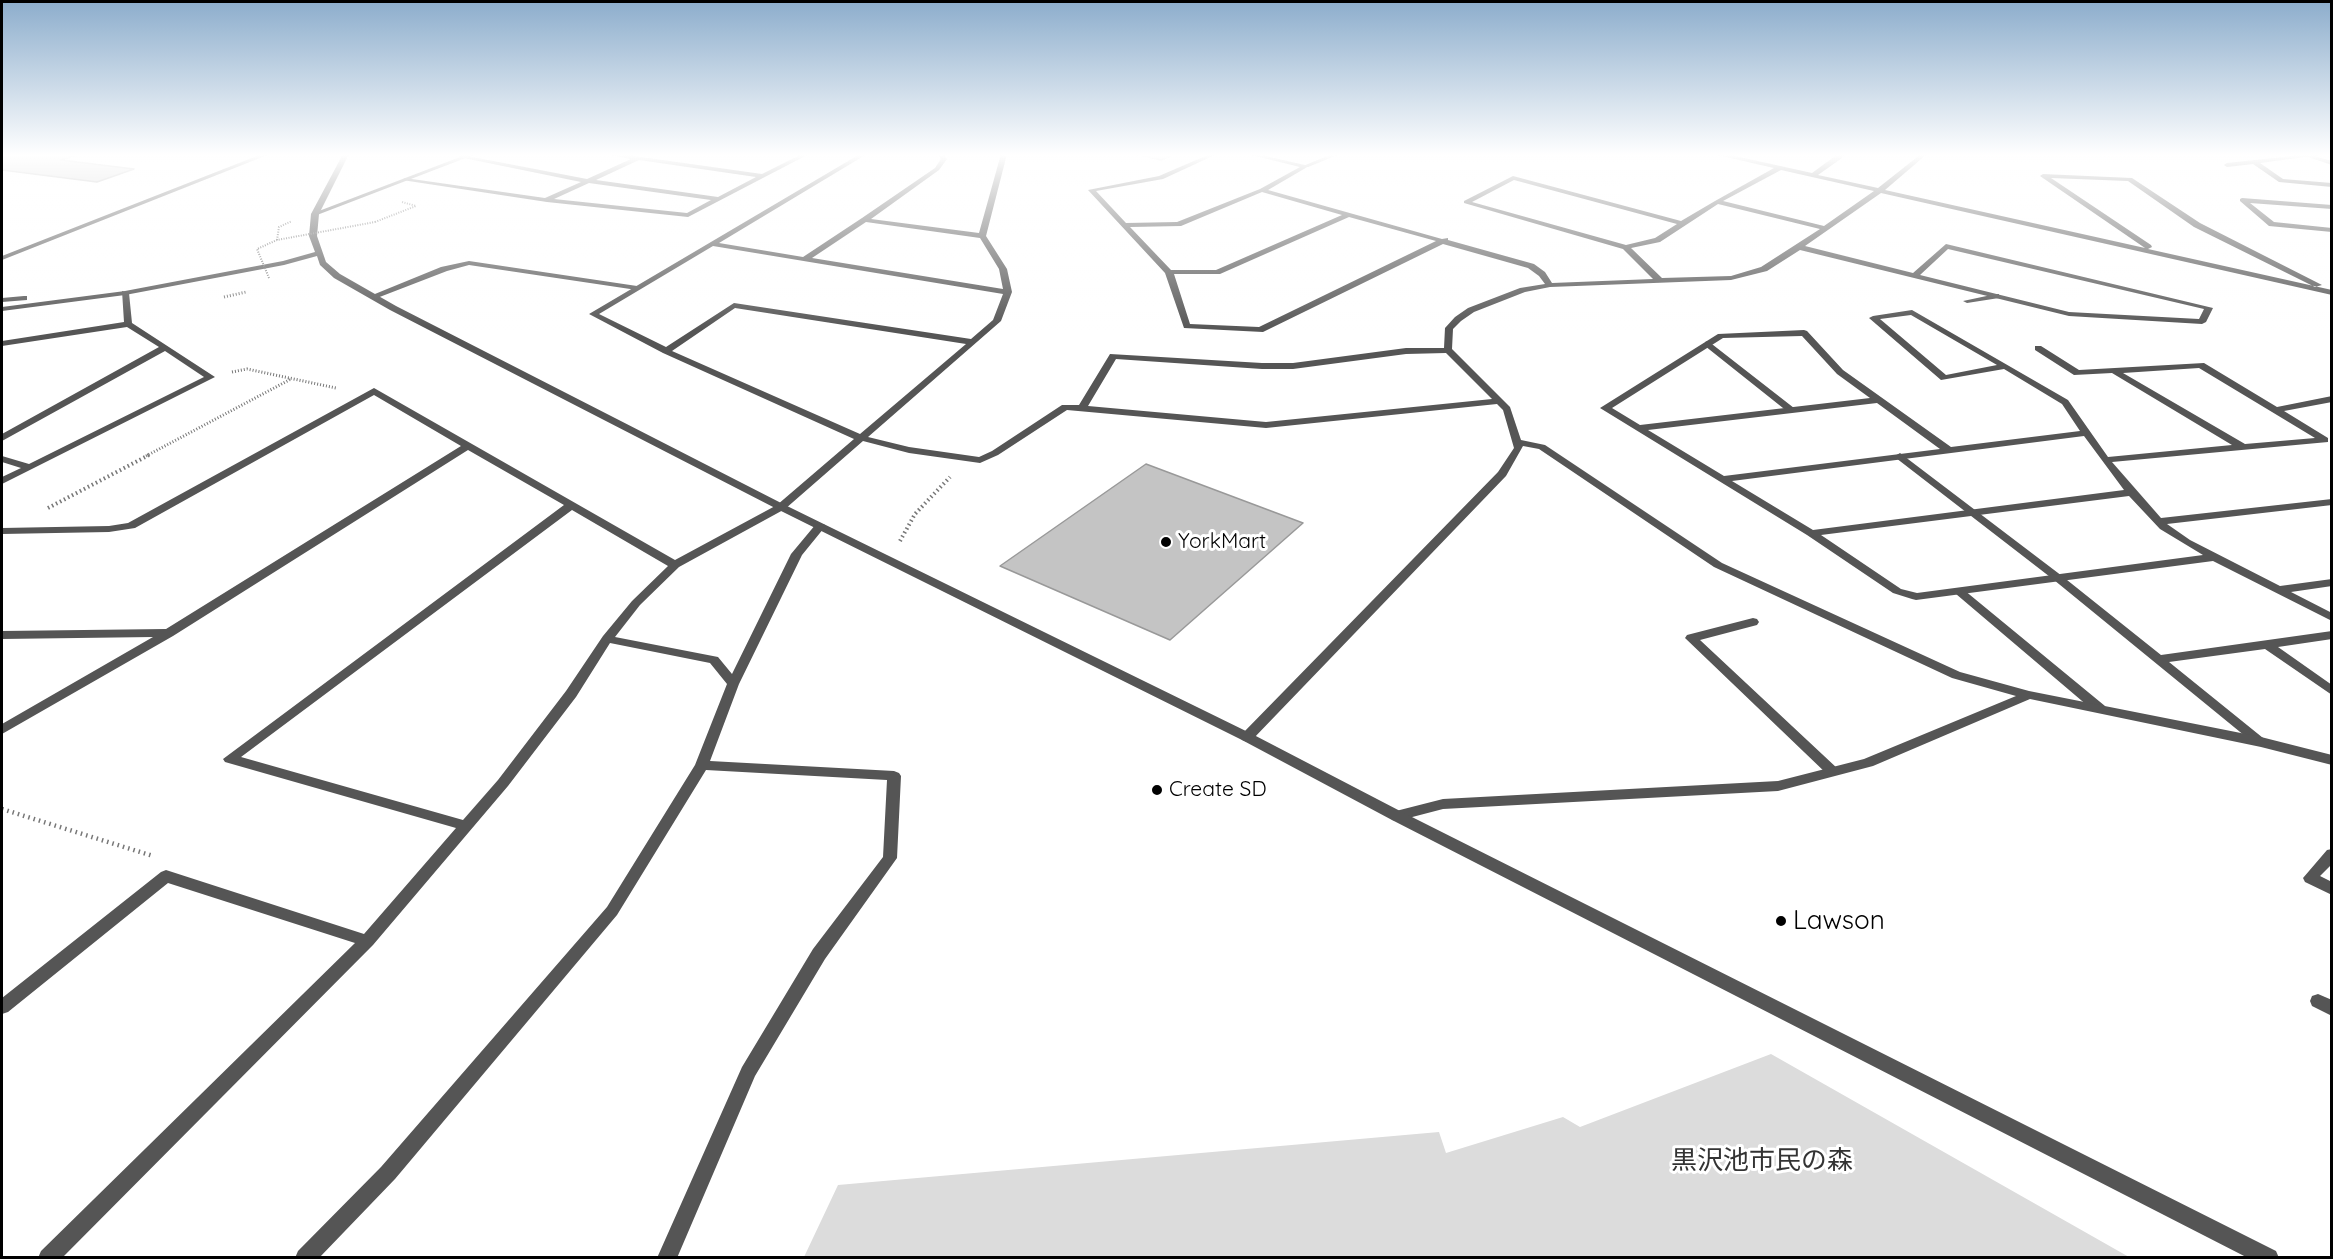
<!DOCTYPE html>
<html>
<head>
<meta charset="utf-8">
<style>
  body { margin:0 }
  #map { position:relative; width:2333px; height:1259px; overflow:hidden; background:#fff; font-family:Quicksand,sans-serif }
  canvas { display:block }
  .frame { position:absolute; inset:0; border:3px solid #000; pointer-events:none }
</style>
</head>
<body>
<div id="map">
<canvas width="2333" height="1259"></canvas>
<div class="frame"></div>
</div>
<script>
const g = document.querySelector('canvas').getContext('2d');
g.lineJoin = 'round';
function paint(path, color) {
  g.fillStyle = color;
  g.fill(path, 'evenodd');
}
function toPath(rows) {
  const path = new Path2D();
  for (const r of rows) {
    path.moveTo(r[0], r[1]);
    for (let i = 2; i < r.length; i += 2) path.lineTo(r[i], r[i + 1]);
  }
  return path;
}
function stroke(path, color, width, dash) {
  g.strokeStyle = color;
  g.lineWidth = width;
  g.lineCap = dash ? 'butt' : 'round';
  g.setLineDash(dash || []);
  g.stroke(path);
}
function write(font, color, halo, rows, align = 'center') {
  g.font = font + ' Quicksand,"Noto Sans JP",sans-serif';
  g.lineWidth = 6;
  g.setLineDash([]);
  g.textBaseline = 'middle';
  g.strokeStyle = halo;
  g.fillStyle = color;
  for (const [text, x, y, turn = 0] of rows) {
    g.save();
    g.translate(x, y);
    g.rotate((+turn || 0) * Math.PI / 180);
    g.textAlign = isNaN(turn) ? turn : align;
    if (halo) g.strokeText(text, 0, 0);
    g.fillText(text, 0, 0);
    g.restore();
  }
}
paint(toPath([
  [1771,1054,2129,1257,804,1257,838,1185,1439,1132,1446,1153,1563,1117,1580,1127]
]), '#dcdcdc');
const building = toPath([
  [7,154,80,154,61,160,134,169,97,182,2,170,2,155,7,154],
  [1134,154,1176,154,1161,160,1134,154],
  [1146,464,1303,523,1170,640,1000,566,1146,464]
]);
paint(building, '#c4c4c4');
stroke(building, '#999', 1.5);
stroke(toPath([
  [375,222,416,206,402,202],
  [277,240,279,227,292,221]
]), '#777', 2, [1, 1.5]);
stroke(toPath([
  [224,297,246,292],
  [232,372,247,369,336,388],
  [146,456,291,379]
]), '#777', 3, [1, 2]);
stroke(toPath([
  [48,508,149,455],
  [900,541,915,514,950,477]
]), '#777', 4, [1.5, 3]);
stroke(toPath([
  [2,809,153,856]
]), '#777', 4.5, [1.5, 4]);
paint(toPath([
  [606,154,620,154,762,174,802,154,809,154,688,217,547,202,402,180,405,178,545,198,581,182,459,157,462,155,587,179,631,159,606,154],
  [639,160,756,177,718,197,596,180,639,160],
  [589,183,711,200,687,213,554,199,589,183],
  [1332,154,1340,154,1308,167,1303,166,1332,154],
  [2311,154,2327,154,2260,163,2283,179,2332,183,2332,187,2279,182,2253,164,2227,167,2224,165,2227,163,2311,154],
  [469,261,637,286,641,288,637,290,469,265,447,271,377,298,370,296,441,267,469,261],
  [1996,294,1999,294,1999,298,1967,303,1963,301,1996,294],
  [1708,341,1794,408,1794,412,1788,412,1705,346,1705,342,1708,341],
  [1900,453,2062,576,2161,655,2332,631,2332,639,2278,647,2332,685,2332,695,2265,649,2169,662,2268,742,2266,745,2256,745,2054,580,1896,458,1895,456,1900,453],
  [1960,589,1964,590,2105,706,2106,709,2105,712,2095,712,1956,594,1954,592,1956,590,1960,589],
  [1753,618,1757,619,1759,622,1757,625,1700,640,1838,769,1840,772,1838,775,1828,775,1685,638,1687,635,1753,618]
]), '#555');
paint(toPath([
  [468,154,476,154,317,215,311,214,468,154],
  [860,154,867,154,719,243,803,257,862,218,935,168,941,159,937,154,943,154,947,159,939,170,871,219,979,233,1001,154,1007,154,986,236,1007,269,1012,292,1001,321,868,437,909,447,979,457,992,451,1062,405,1079,405,1110,354,1262,363,1293,363,1406,348,1444,348,1445,328,1455,317,1468,308,1520,288,1545,284,1539,276,1528,268,1443,244,1263,332,1184,328,1165,273,1088,190,1159,176,1210,154,1217,154,1163,179,1096,191,1126,223,1177,222,1260,189,1300,167,1247,154,1257,154,1309,166,1268,190,1442,239,1448,238,1448,240,1534,264,1545,272,1552,283,1653,279,1623,249,1464,203,1464,201,1513,176,1681,221,1715,201,1774,168,1717,155,1716,154,1726,154,1812,173,1838,154,1844,154,1842,158,1818,175,1878,188,1921,154,1927,154,1885,190,2145,248,2040,176,2043,174,2132,178,2200,223,2322,285,2315,287,2194,227,2128,181,2051,178,2151,245,2152,247,2148,249,2332,290,2332,295,1881,193,1805,246,1913,273,1946,244,2213,308,2206,322,2202,324,2069,316,1800,250,1767,271,1731,280,1550,287,1525,292,1474,312,1461,321,1453,329,1452,349,1510,407,1521,440,1545,445,1722,563,1960,672,2029,691,2261,737,2332,755,2332,765,2261,747,2030,699,1873,766,1778,791,1443,809,1397,821,1392,820,1390,816,1392,812,1443,799,1778,781,1864,759,2016,696,1952,678,1714,567,1539,449,1523,446,1506,476,1252,740,1247,742,1242,740,1240,737,1242,734,1498,472,1514,448,1503,410,1497,404,1266,428,1067,410,998,455,980,463,909,453,863,441,785,509,679,567,640,605,615,637,718,657,732,674,791,554,816,524,824,524,825,526,824,528,802,555,739,684,710,761,894,771,899,773,901,776,897,858,825,959,755,1076,677,1258,657,1258,742,1067,813,949,883,857,887,780,706,770,617,915,395,1179,319,1258,295,1258,298,1251,381,1167,607,907,695,765,727,684,710,663,610,643,576,697,508,786,373,945,62,1258,38,1258,41,1251,355,943,168,883,8,1012,2,1014,2,998,161,872,166,870,364,934,456,828,225,762,223,759,564,505,468,450,173,636,2,734,2,724,153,637,2,639,2,631,166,629,461,446,374,395,135,528,109,532,2,534,2,528,109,526,128,523,374,388,675,560,777,505,854,439,663,353,589,314,860,154],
  [1781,170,1874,191,1824,226,1723,201,1781,170],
  [1514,180,1677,224,1655,238,1626,245,1472,202,1514,180],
  [1262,192,1342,215,1216,270,1171,270,1130,227,1181,226,1262,192],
  [1718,204,1820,229,1761,267,1731,276,1662,278,1631,248,1660,242,1718,204],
  [1349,217,1436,241,1259,327,1190,324,1174,274,1220,274,1349,217],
  [866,222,980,238,999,269,1003,289,812,258,866,222],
  [713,246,1003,294,993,320,971,339,734,303,666,347,599,314,713,246],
  [1948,249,2204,309,2199,319,2069,312,1920,275,1948,249],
  [735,308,966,344,860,434,672,351,735,308],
  [1446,353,1492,399,1266,422,1088,406,1116,359,1262,369,1293,369,1406,354,1446,353],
  [572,510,668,566,632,601,603,636,566,691,498,780,463,820,241,757,572,510],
  [2242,198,2332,205,2332,209,2250,203,2274,222,2332,228,2332,232,2269,226,2240,201,2240,199,2242,198],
  [122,291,129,293,132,323,215,377,2,484,2,477,21,468,2,462,2,456,29,464,204,377,165,351,2,441,2,434,159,347,127,327,2,346,2,341,124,322,122,291],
  [1912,310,2068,400,2108,457,2232,445,2112,373,2074,375,2035,350,2035,346,2041,346,2079,370,2204,363,2277,407,2332,396,2332,402,2284,411,2328,438,2328,442,2112,462,2161,518,2332,499,2332,505,2167,524,2190,540,2280,586,2332,579,2332,586,2291,592,2332,613,2332,621,2213,561,1916,600,1912,599,1893,593,1807,535,1600,408,1718,334,1804,330,1807,331,1843,370,1951,447,2080,431,2062,404,2004,369,1941,380,1869,318,1873,316,1912,310],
  [1911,315,1997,365,1946,375,1880,319,1911,315],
  [1802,336,1837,374,1870,398,1640,425,1612,408,1723,338,1802,336],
  [2199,368,2272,412,2315,438,2245,444,2123,373,2199,368],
  [1877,403,1940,449,1724,476,1648,430,1877,403],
  [2084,436,2124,490,1813,530,1732,481,2084,436],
  [2129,496,2160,529,2203,555,1917,593,1901,589,1821,535,2129,496],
  [2332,849,2332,864,2320,876,2332,882,2332,895,2305,882,2303,878,2327,850,2332,849],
  [2318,994,2332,1000,2332,1016,2312,1006,2310,1001,2312,996,2318,994]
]), '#555');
paint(toPath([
  [262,154,270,154,2,260,2,256,262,154],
  [343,154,349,154,319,214,317,236,326,262,340,274,396,306,785,505,1252,734,1402,812,2276,1251,2279,1258,2248,1258,1392,820,1242,740,777,509,390,310,334,278,320,265,317,256,284,265,125,295,2,311,2,307,125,291,283,261,315,252,309,236,311,214,343,154],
  [2299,154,2307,154,2332,161,2332,165,2299,154],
  [24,296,27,296,27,300,2,302,2,298,24,296]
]), '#555');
stroke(toPath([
  [269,278,257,249,277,240,375,222]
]), '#777', 2, [1, 1.5]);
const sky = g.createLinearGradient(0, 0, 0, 330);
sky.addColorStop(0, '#8cadcc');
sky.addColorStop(0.47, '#fff');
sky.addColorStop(1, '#ffffff00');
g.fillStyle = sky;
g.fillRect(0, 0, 2333, 330);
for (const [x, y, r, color] of [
  [1166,542,6,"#000"],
  [1157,790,6,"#000"],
  [1781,921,6,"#000"]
]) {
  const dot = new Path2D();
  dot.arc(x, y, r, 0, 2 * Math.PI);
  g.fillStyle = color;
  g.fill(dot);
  stroke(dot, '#fff', 2);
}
write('21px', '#000', '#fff', [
  ["YorkMart",1178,542],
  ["Create SD",1169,790]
], 'left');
write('26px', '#000', '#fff', [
  ["Lawson",1793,921]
], 'left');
write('26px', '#333', '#fff', [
  ["黒沢池市民の森",1762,1161]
]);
</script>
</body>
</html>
